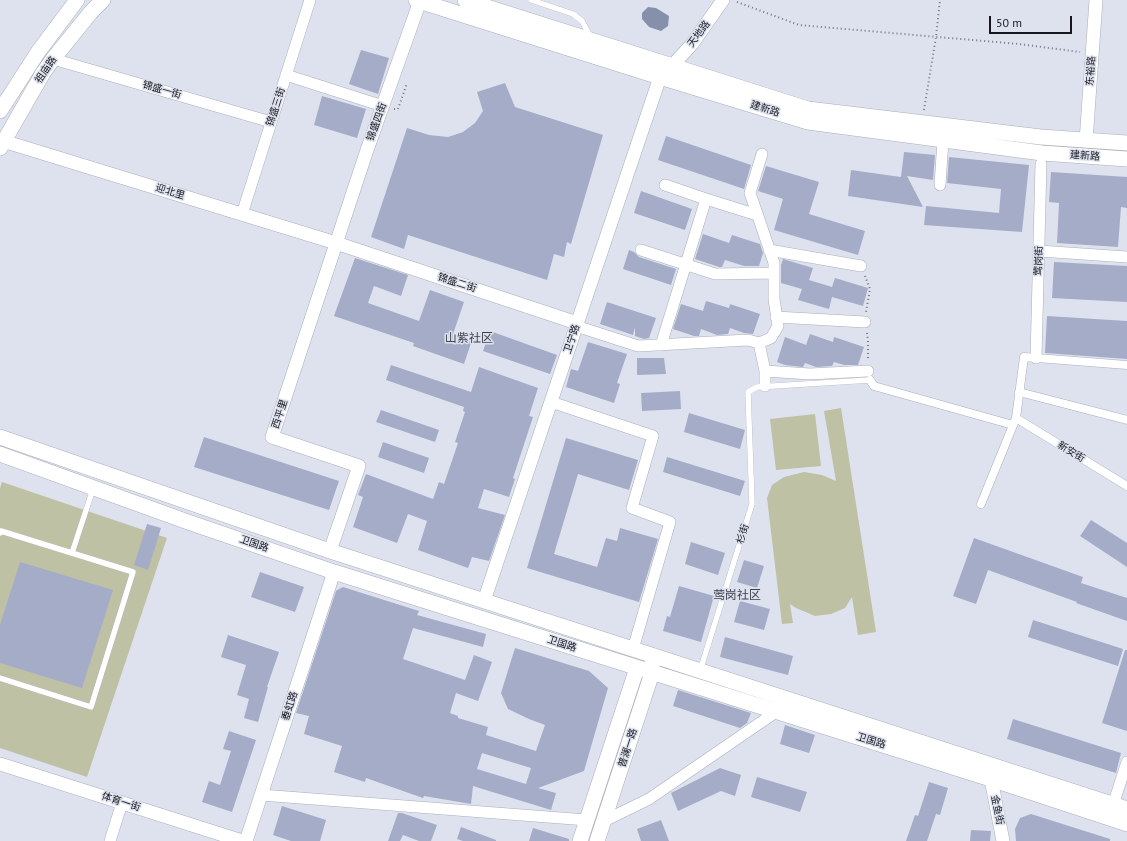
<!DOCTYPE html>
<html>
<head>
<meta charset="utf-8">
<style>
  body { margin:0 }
  #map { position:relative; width:1127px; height:841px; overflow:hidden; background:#dee2ef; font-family:"PT Sans",sans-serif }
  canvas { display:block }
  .scale { position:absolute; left:989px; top:16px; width:83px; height:18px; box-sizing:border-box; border:2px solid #16171c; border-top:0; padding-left:5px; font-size:12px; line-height:14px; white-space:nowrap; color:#16171c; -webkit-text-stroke:3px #dee2ef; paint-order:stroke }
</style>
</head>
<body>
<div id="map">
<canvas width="1127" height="841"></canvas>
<div class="scale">50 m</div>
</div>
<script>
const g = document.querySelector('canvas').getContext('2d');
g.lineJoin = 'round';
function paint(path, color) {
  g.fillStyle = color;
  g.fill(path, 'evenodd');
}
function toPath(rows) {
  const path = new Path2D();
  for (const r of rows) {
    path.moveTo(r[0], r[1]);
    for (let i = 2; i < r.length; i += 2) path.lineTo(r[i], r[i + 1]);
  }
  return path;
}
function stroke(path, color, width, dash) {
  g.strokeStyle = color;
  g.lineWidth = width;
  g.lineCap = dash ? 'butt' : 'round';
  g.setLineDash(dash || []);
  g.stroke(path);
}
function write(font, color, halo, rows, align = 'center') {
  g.font = font + ' "PT Sans","Noto Sans SC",sans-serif';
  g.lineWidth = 3;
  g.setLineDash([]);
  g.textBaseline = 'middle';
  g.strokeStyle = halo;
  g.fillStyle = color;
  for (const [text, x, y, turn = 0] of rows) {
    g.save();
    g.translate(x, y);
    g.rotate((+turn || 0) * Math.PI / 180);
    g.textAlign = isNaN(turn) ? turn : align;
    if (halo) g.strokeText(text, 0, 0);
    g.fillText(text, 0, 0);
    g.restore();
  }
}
paint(toPath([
  [841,408,876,632,858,635,852,597,845,608,831,614,815,616,796,608,790,604,793,623,782,624,767,498,772,485,784,477,804,472,822,475,836,481,824,411],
  [815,414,821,466,776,470,770,419],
  [2,482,167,538,87,777,0,748,0,488]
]), '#bec1a4');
paint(toPath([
  [648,7,656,8,669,16,668,26,661,31,649,27,642,19,642,13]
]), '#8790aa');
paint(toPath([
  [361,50,389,58,378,94,349,84],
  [505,83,515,107,603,135,571,244,567,242,564,257,554,254,547,280,408,235,404,249,371,237,407,128,429,135,448,137,463,132,475,123,483,111,477,92],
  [322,96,366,109,357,138,314,125],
  [666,136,751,165,744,189,658,160],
  [904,152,935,155,933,180,907,176,923,207,848,196,851,170,901,177],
  [949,157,1029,165,1022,232,924,225,926,206,999,213,1001,189,947,183],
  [766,166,819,182,809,214,865,231,858,255,774,230,783,199,758,191],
  [1051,172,1127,177,1127,208,1121,207,1118,247,1057,243,1059,203,1049,202],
  [641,191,692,209,685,230,634,213],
  [703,234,729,243,732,235,760,244,763,253,759,266,744,266,725,260,722,267,719,267,695,259],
  [629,250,634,252,639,257,676,269,671,285,623,269],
  [355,258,408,275,401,296,374,286,368,303,419,321,430,290,464,302,453,334,472,340,464,364,413,346,414,343,334,316],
  [783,259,813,268,809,280,832,287,835,278,868,288,863,306,832,297,829,309,798,300,802,289,781,283,781,265],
  [1054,262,1127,266,1127,302,1052,298],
  [706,301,729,308,730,304,760,314,753,334,744,333,730,328,728,334,717,335,701,329,699,336,694,336,673,329,681,304,703,311],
  [607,302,656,318,649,338,644,339,635,336,635,327,633,335,600,324],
  [1047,316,1127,321,1127,359,1045,353],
  [490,331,557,355,550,374,483,351],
  [810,334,833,342,834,337,864,347,858,365,844,365,834,362,832,366,816,367,805,363,803,367,785,365,777,362,785,337,806,345],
  [588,342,627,354,617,383,620,384,614,403,566,387,571,369,578,371],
  [637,358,664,358,666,374,637,375],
  [391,365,471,392,479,367,538,388,529,416,533,417,513,478,515,479,509,497,484,489,478,508,505,515,489,561,472,557,468,568,418,550,427,521,408,514,397,543,353,527,363,497,358,495,366,474,433,499,439,482,444,484,458,443,455,442,465,412,463,411,464,407,386,380],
  [680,391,681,409,642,411,641,393],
  [381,410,439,430,435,442,376,422],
  [689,413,745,430,740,449,684,432],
  [204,437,339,481,329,510,194,467],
  [566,438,638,460,629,490,578,474,554,554,597,567,606,538,617,541,620,528,658,539,639,602,527,568],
  [383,442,429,458,424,473,378,457],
  [667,457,745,481,740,496,663,472],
  [1091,520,1127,543,1127,567,1080,536],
  [147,524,161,528,148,570,134,565],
  [974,538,1083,577,1081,583,1127,598,1127,621,1076,603,1077,602,988,570,976,604,953,596],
  [691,542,725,553,718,575,685,564],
  [744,560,764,566,757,588,737,582],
  [20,562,113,590,82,688,0,663,0,625],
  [260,572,304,587,295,612,251,597],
  [679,586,714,596,701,642,663,631,667,616,670,617],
  [343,587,419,611,417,615,486,634,483,647,413,628,403,659,465,680,474,655,492,662,478,701,456,693,450,713,458,716,458,718,488,727,486,735,536,751,545,725,529,719,508,709,501,693,515,648,589,671,608,688,584,771,538,788,556,793,551,810,473,786,471,804,424,796,423,798,366,778,365,782,334,772,342,746,304,734,309,716,296,713,336,591,339,589],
  [482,753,531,768,526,784,477,769],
  [740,601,770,609,764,630,734,622],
  [1033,620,1123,649,1118,666,1028,637],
  [228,635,279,652,267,687,268,687,258,722,244,718,249,699,237,695,246,665,221,657],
  [725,637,793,656,788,675,720,657],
  [1125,650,1127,650,1127,731,1102,723],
  [678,690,751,713,747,723,740,728,673,706],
  [1013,719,1121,753,1116,773,1007,739],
  [785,725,815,735,809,753,780,744],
  [229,731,256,740,232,812,202,802,209,781,220,785,231,751,223,749],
  [720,768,741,775,735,796,721,791,678,811,671,793],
  [757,777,807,792,800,812,751,797],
  [929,782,948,788,940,815,936,814,927,841,906,841,915,815,918,816],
  [282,806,326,820,320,841,291,841,273,835],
  [398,813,402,813,437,825,431,841,419,841,403,835,400,841,388,841],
  [1031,814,1110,839,1110,841,1016,841,1015,829,1020,818],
  [661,820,669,841,641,841,637,829],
  [461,827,496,840,496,841,463,841,457,839],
  [533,828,569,839,569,841,529,841],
  [971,830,991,831,990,841,970,841]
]), '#a4acc8');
const service = toPath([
  [531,0,573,14,582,21,590,36],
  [0,533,1,531,133,572,91,707,0,678],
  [72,553,93,489],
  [700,671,752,504,748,392,757,387,870,380]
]);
const pedestrian = toPath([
  [870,380,874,386,1013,425],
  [1019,392,1127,420],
  [1016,418,1127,486],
  [981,504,1016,418,1024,357,1127,365]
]);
const minor = toPath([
  [53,59,271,122],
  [286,75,383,106],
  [665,185,706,199],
  [940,185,943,140],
  [242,214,310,0],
  [641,250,715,274,774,273],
  [769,250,861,266],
  [1039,251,1127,257],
  [776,317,865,322],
  [576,326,638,346,748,340,759,343,765,371,765,386],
  [759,343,771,338,778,326,774,299,774,263,750,193,762,154],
  [661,345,706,199,757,215],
  [1036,358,1041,164],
  [765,371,810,374,868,371],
  [551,402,653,436,632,508,670,522,633,649],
  [261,795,587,820],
  [1113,805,1127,762],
  [604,821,649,799,776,712],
  [110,841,122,803]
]);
const tertiary = toPath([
  [672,66,692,44,723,0],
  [3,141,336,243,577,323],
  [1086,141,1096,0],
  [330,551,359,466,272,437,367,150,420,1],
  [484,601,660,77],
  [0,764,242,841],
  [991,779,1003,841],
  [246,841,334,572]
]);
const secondary = toPath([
  [416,0,660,77,808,122,1042,153,1127,159],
  [465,0,808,109,1041,137,1127,143],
  [0,111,38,52,77,0],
  [0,148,43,73,53,59,91,12,103,0],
  [0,437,330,551,1127,809],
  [0,454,188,522,334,572,991,779,1127,824],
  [580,841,637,668],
  [597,841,652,673,652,664]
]);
stroke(service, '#aaaeba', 6);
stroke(pedestrian, '#aaaeba', 9);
stroke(minor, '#aaaeba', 12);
stroke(tertiary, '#aaaeba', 14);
stroke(secondary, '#aaaeba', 16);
stroke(toPath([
  [737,2,799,25,1019,44,1080,52],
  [394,109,398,109,407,83],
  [924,110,936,37,940,0],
  [865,276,870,289,866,312],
  [867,333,868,340,868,360]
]), '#73757e', 2, [1, 3]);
stroke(service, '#fff', 5.5);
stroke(pedestrian, '#fff', 8);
stroke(minor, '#fff', 11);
stroke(tertiary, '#fff', 13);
stroke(secondary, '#fff', 15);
write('10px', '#16171c', '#dee2ef', [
  ["天地路",699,34,-53],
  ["祖庙路",46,70,-56],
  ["东裕路",1091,71,-86],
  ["锦盛一街",162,90,16],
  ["锦盛三街",276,107,-72],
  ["建新路",765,109,17],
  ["锦盛四街",377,122,-70],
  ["建新路",1085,156,4],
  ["迎北里",170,192,17],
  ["莺岗街",1039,261,-88],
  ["锦盛二街",457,283,18],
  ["卫宁路",572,339,-72],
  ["西平里",280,414,-72],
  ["新安街",1071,452,31],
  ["杉街",743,534,-73],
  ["卫国路",254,544,19],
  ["卫国路",562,644,18],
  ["垂虹路",290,706,-72],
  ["卫国路",871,741,17],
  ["普澜一路",628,748,-72],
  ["体育一街",121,802,18],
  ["金鱼街",997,810,79]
]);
write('12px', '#3f424d', '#dee2ef', [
  ["山紫社区",469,339],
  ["莺岗社区",737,596]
]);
</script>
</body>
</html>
